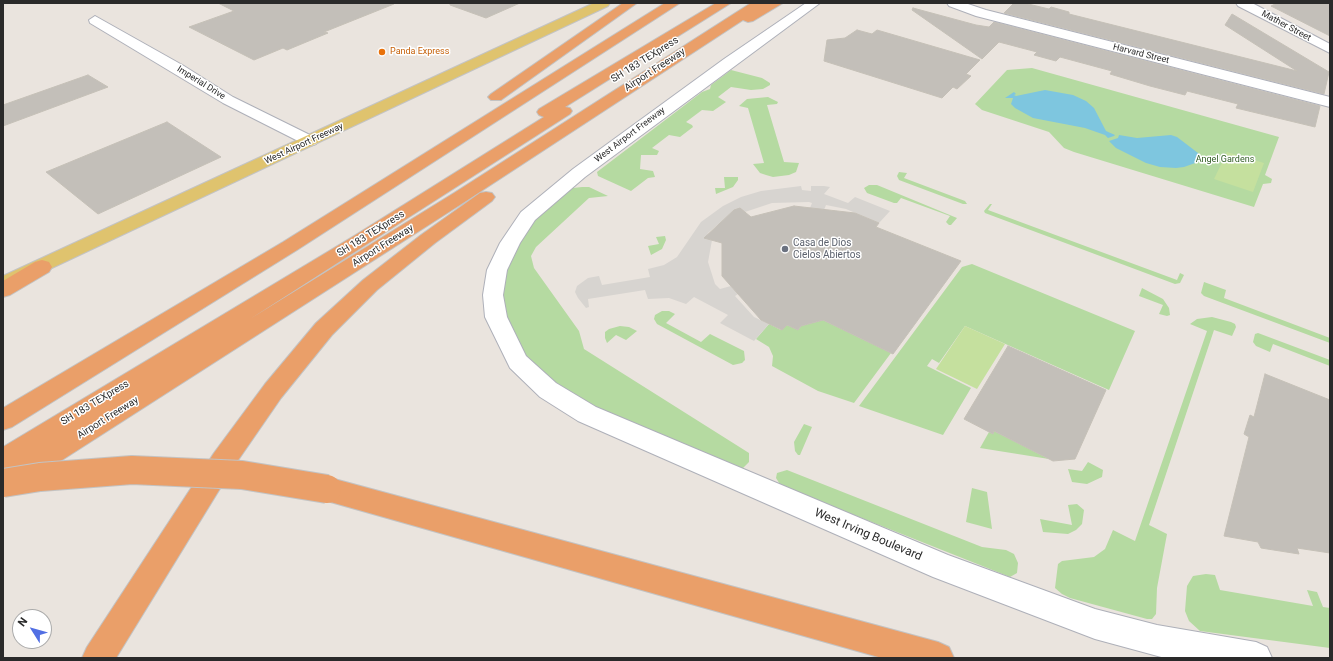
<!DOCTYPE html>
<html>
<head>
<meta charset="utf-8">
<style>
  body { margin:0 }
  #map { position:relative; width:1333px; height:661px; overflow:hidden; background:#eae4de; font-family:Roboto,sans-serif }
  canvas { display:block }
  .frame { position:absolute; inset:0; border:4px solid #2a2a2a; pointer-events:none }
  .north { position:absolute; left:12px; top:609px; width:40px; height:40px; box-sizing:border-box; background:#fff; border:1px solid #aaa; border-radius:50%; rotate:307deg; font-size:11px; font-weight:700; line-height:16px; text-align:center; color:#2a2a2a }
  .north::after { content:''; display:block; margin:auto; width:14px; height:18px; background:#526fe3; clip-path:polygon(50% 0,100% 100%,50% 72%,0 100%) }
</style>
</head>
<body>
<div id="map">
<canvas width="1333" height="661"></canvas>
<div class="frame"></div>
<div class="north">N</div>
</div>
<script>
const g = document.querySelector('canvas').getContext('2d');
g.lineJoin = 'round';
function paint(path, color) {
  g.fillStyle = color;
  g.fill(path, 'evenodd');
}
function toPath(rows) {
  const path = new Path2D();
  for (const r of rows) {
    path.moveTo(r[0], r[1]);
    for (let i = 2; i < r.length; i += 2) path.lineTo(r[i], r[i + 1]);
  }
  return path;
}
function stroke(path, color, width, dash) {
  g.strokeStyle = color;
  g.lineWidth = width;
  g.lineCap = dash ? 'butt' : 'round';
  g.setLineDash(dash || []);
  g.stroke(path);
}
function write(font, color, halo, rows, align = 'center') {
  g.font = font + ' Roboto,sans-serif';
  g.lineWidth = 3;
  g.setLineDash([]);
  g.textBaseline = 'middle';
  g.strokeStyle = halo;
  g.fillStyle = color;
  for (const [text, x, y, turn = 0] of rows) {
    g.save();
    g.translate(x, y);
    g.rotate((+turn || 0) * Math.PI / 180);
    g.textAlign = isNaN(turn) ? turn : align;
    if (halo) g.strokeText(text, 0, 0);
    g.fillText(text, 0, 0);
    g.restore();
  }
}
paint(toPath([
  [1032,68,1279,137,1265,175,1272,179,1271,183,1263,184,1254,207,1074,152,1064,148,1049,132,982,110,975,104,1007,70],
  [731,70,762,78,770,83,770,85,763,89,751,90,731,87,718,97,726,102,713,111,702,110,686,122,692,125,693,127,680,137,669,135,652,148,659,151,657,155,641,155,640,169,653,171,655,177,648,178,631,191,598,176,597,172,702,92,710,89,711,85],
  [768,97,778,102,777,104,767,105,784,162,799,163,796,172,789,175,773,177,766,175,760,173,753,164,764,163,748,108,739,106,747,99],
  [899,172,907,173,904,178,965,201,967,204,963,204,899,180,897,176],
  [724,177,738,177,738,180,733,187,716,194,715,188,725,188],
  [869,185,877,185,957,218,951,225,949,225,946,222,950,216,901,198,897,203,894,203,867,193,864,188],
  [582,187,589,187,608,196,589,198,536,247,531,256,534,268,579,331,584,349,749,453,749,462,743,468,733,468,591,411,555,388,526,358,508,333,500,286,509,256,536,216,573,188],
  [990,204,992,204,988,210,1177,280,1180,273,1184,275,1180,283,1175,284,985,213,984,211],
  [665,236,666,240,662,249,651,255,648,246,659,244,656,237],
  [972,264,1135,331,1109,390,965,326,939,363,932,359,927,366,971,388,943,435,859,406,962,267],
  [1204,282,1226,290,1224,298,1330,338,1330,343,1204,296,1201,293],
  [1142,288,1163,299,1169,308,1170,315,1167,316,1159,314,1163,305,1139,296],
  [662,311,669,311,675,314,666,323,701,342,710,334,744,351,745,360,742,363,733,365,657,324,654,319,655,315],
  [1212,317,1231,322,1235,324,1236,327,1232,336,1214,330,1149,525,1167,534,1157,588,1156,614,1152,619,1147,619,1070,598,1062,594,1055,588,1058,564,1062,561,1094,557,1105,549,1113,530,1135,541,1207,331,1190,324,1197,319],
  [823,320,891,353,854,403,818,391,772,366,773,356,769,347,756,339,769,324,781,330,787,325,798,330,801,326],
  [620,326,629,327,637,331,626,340,616,335,607,343,605,338,605,332,609,329],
  [1258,333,1330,360,1330,366,1273,344,1270,352,1256,346,1253,342,1255,334],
  [804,424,812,427,800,455,798,455,795,451,794,442],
  [994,431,1049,459,980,448,989,432,993,434],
  [1088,462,1103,470,1102,477,1087,484,1072,482,1068,469,1082,471],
  [787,470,982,547,1006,550,1014,554,1018,563,1017,573,1010,577,781,486,776,478,777,473],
  [972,488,987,492,992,529,966,522],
  [1077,504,1084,510,1082,524,1076,530,1068,534,1043,532,1040,519,1072,525,1068,505],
  [1206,574,1215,575,1220,590,1313,606,1307,590,1317,592,1323,607,1330,608,1330,648,1200,631,1189,621,1185,611,1187,586,1193,576]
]), '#b5daa1');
paint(toPath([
  [1227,152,1264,163,1253,192,1214,179],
  [965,326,1005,344,977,389,936,369]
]), '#c5e09e');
paint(toPath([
  [801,186,802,190,811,191,811,186,824,186,830,187,824,194,848,203,855,197,890,211,879,223,846,209,826,205,824,210,810,208,812,203,809,202,772,203,745,212,735,210,708,233,706,238,712,240,708,262,715,284,720,289,731,286,738,294,735,296,754,317,769,324,754,341,720,323,728,315,694,297,686,304,669,298,648,299,645,290,588,299,589,307,586,308,578,298,575,292,577,286,588,278,599,276,602,285,650,277,648,269,664,265,677,257,701,222,723,206,741,197,761,191]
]), '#d7d4d0');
paint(toPath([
  [1045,90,1073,95,1086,101,1094,108,1106,131,1115,135,1114,136,1108,138,1105,135,1085,128,1033,118,1015,108,1011,104,1013,98,1005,98,1014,92,1016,94,1014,95,1016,96],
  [1119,135,1137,138,1171,135,1177,137,1198,153,1200,158,1198,162,1184,167,1176,168,1160,167,1146,163,1116,148,1109,141,1118,138]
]), '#7ec6df');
const building = toPath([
  [218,3,394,3,394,4,324,32,328,33,287,50,283,48,254,60,189,27,234,11,218,3],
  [450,3,520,3,486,18,450,5,450,3],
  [1014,3,1024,3,1049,9,1051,7,1069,12,1069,14,1297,71,1225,25,1232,14,1329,72,1324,94,1004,13,1014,3],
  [1271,3,1330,3,1330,36,1271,6,1275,5,1271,3],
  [913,8,976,25,989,27,994,22,1320,106,1315,127,1236,108,1238,104,1187,91,1185,95,1150,86,1110,74,1112,71,1060,57,1056,61,1034,55,1037,52,999,42,982,59,912,10,913,8],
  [857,30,872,34,877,30,980,60,966,74,971,76,957,89,953,87,942,98,824,61,827,40,845,38,857,30],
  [88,75,108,87,3,126,3,105,88,75],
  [167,122,221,157,98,214,46,172,167,122],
  [794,206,855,213,879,223,876,227,961,261,893,354,823,320,801,326,798,330,787,325,782,330,761,320,722,276,722,243,704,238,734,210,740,208,751,217,794,206],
  [1008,346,1106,390,1075,459,1053,461,994,431,993,434,964,419,1008,346],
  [1265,374,1330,400,1330,553,1297,548,1299,554,1261,548,1258,542,1224,536,1249,437,1244,434,1250,415,1254,417,1265,374]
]);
paint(building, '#c3bfb9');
stroke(building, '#c5c0b7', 1);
const minor = toPath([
  [806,3,820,3,585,177,535,220,520,243,507,270,503,295,507,317,526,356,556,383,596,407,948,555,1095,609,1157,625,1256,642,1267,647,1272,658,1165,658,1095,639,933,577,578,421,540,397,510,368,485,317,483,295,487,270,500,243,521,212,573,169,724,59,806,3],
  [947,3,965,3,986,10,1330,97,1330,107,976,16,949,6,947,3],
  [1236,3,1252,3,1330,44,1330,53,1238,6,1236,3],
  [95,16,184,66,233,97,316,138,318,141,316,144,310,146,304,144,223,103,90,23,89,20,95,16]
]);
const major = toPath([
  [594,3,610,3,608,6,3,291,3,276,594,3]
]);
const highway = toPath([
  [623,3,637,3,501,100,491,100,488,97,491,94,623,3],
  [665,3,680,3,297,250,12,427,3,430,3,408,283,242,665,3],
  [716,3,731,3,565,107,570,108,572,111,570,114,250,319,454,193,751,3,783,3,753,21,748,22,743,20,466,201,20,487,11,490,3,487,3,447,354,236,544,117,539,115,537,112,539,109,716,3],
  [486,192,492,193,495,197,492,201,435,243,377,290,332,335,281,398,232,469,116,658,82,658,87,647,214,453,265,384,316,323,363,280,421,235,480,193,486,192],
  [42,260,49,262,52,267,49,272,10,295,3,297,3,281,35,262,42,260],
  [327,477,938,642,949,647,954,658,882,658,327,501,318,497,314,489,318,481,327,477]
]);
stroke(minor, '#aeb0b9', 2);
stroke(major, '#c3c3c3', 2);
stroke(highway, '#c3c3c3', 2);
paint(minor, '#fff');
paint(major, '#dfc36e');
paint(highway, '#ea9f69');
const highwayBridge = toPath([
  [3,483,40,477,132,470,242,475,327,489]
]);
stroke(highwayBridge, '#c3c3c3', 30, []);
stroke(highwayBridge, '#ea9f69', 28);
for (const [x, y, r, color] of [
  [382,52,4,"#e8710a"],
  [785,249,4,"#6b7280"]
]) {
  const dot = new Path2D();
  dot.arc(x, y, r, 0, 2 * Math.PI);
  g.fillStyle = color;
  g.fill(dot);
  stroke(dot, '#fff', 1.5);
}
write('9px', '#2a2a2a', '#fff', [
  ["Mather Street",1286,26,28],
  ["Harvard Street",1141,54,14],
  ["Imperial Drive",201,83,32],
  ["West Airport Freeway",630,135,-37],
  ["West Airport Freeway",304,144,-25]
]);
write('9px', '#c56008', '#fff', [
  ["Panda Express",390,52]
], 'left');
write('9px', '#305d23', '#fff', [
  ["Angel Gardens",1225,160]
]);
write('10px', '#2a2a2a', '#fff', [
  ["SH 183 TEXpress",645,60,-32],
  ["Airport Freeway",655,70,-33],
  ["SH 183 TEXpress",371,234,-32],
  ["Airport Freeway",383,246,-32],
  ["SH 183 TEXpress",95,403,-31],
  ["Airport Freeway",108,418,-32]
]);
write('10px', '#5b616d', '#fff', [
  ["Casa de Dios",793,243],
  ["Cielos Abiertos",793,255]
], 'left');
write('12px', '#2a2a2a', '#fff', [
  ["West Irving Boulevard",868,535,23]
]);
</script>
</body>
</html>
